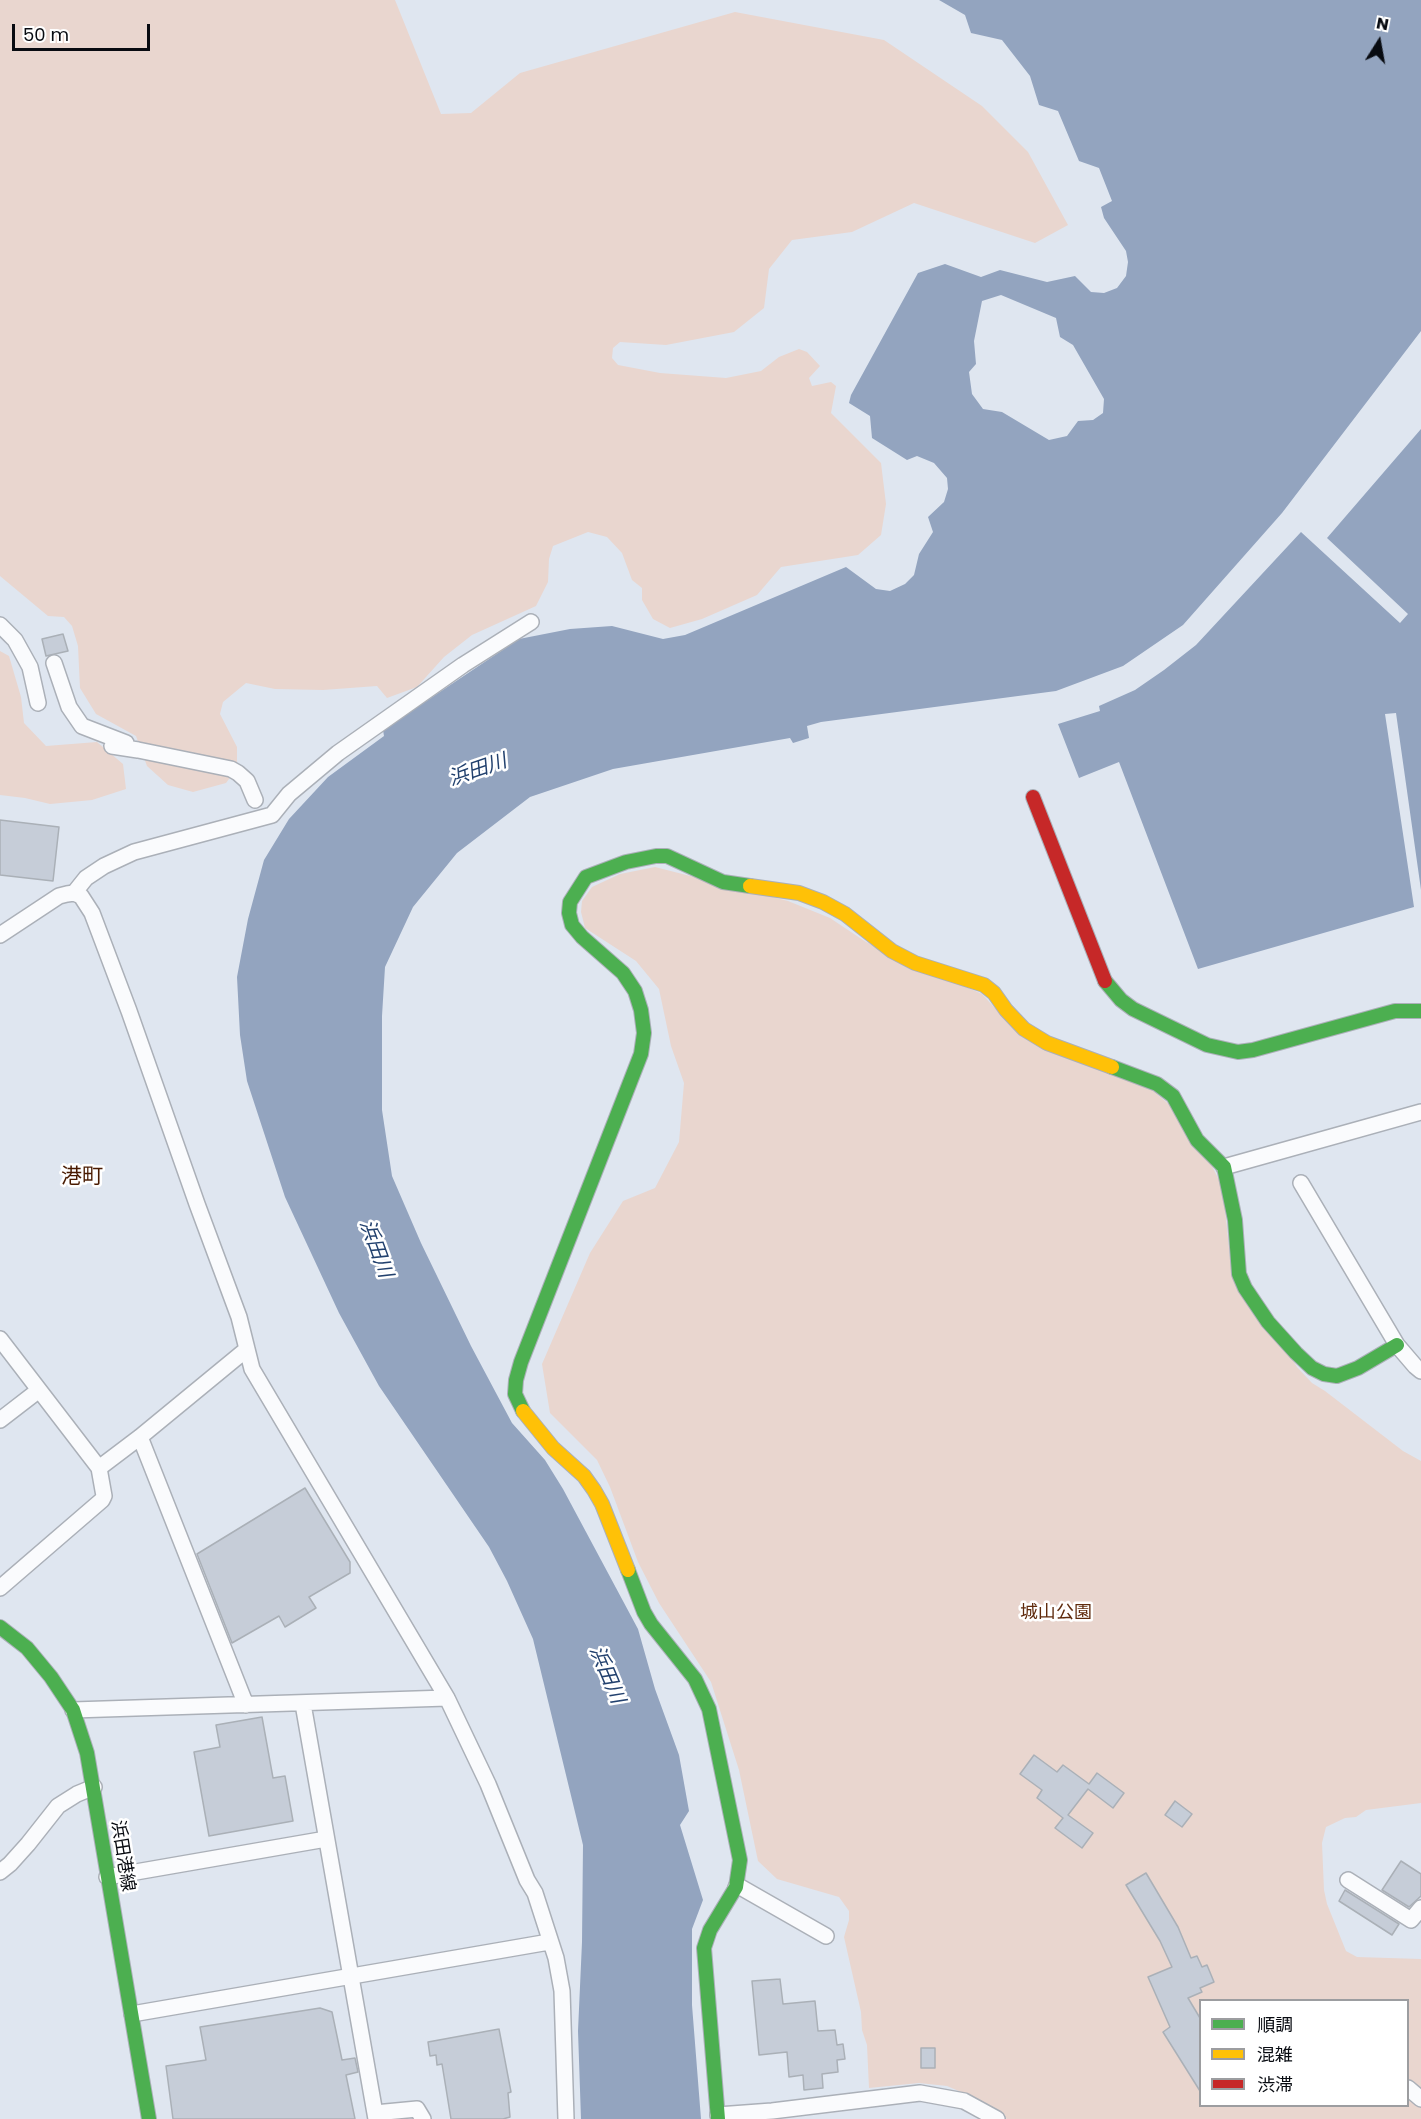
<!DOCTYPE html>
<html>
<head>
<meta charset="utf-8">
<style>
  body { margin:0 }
  #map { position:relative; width:1421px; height:2119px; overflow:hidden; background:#dfe6f0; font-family:Poppins,"Noto Sans JP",sans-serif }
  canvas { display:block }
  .legend { position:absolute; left:1199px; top:1999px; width:210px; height:108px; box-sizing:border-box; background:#fff; border:2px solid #9c9da0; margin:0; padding:8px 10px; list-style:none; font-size:18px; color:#080b11 }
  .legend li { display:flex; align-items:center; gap:12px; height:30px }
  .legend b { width:30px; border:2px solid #9c9da0 }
  .north { position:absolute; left:1349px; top:12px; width:60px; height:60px; -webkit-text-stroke:4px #fff; paint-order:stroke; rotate:11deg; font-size:16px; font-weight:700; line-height:24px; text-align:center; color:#080b11 }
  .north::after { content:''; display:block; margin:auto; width:21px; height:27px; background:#080b11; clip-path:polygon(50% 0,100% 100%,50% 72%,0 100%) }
  .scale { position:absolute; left:12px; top:24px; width:138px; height:27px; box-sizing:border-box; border:3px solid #080b11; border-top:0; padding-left:8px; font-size:18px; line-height:21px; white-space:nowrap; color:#080b11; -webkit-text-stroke:4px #fff; paint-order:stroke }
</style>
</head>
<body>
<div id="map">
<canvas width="1421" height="2119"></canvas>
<ul class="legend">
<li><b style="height:8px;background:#4caf50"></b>順調</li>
<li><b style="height:8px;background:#ffc107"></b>混雑</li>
<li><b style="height:8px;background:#c62828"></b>渋滞</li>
</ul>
<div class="north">N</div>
<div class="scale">50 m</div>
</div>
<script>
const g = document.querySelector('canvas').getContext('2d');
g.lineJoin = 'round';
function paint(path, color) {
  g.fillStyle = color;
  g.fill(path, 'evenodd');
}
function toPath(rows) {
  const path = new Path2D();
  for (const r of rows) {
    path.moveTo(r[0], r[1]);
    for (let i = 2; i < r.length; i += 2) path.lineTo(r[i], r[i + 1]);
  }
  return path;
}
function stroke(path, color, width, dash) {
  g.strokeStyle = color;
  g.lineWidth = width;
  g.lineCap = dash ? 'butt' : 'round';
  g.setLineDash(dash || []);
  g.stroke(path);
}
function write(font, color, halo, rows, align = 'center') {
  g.font = font + ' Poppins,"Noto Sans JP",sans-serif';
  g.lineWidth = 5;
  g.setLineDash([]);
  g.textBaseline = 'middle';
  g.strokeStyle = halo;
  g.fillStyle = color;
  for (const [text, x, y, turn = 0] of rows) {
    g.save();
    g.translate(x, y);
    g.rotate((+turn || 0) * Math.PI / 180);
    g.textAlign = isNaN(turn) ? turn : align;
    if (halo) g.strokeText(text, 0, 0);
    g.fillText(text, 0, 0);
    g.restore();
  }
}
paint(toPath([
  [0,0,395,0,441,114,471,113,520,73,735,12,884,40,982,106,1028,152,1068,225,1035,243,914,203,852,232,792,240,769,269,764,308,734,332,666,345,620,342,613,348,612,358,618,365,660,373,726,378,761,371,779,357,799,349,807,352,820,366,809,378,812,386,831,382,836,386,831,413,881,463,886,504,881,535,858,555,781,567,757,595,702,619,670,628,653,619,642,600,642,588,632,580,622,553,607,537,588,532,553,546,549,559,548,582,536,606,472,635,444,657,417,687,387,698,377,686,323,690,275,689,246,683,223,702,220,714,237,747,237,768,226,783,193,792,168,785,147,766,136,736,96,714,80,688,78,646,72,626,64,617,48,616,0,576],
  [0,651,9,656,21,697,24,723,46,746,97,742,123,764,126,789,92,800,50,804,25,798,0,795],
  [655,867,788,901,830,918,866,942,982,994,1004,1018,1152,1090,1171,1106,1212,1166,1223,1188,1230,1259,1297,1367,1312,1383,1325,1391,1403,1451,1421,1461,1421,1803,1366,1810,1356,1817,1345,1818,1326,1827,1322,1843,1324,1890,1327,1904,1346,1951,1357,1957,1421,1959,1421,2119,1007,2119,980,2100,947,2086,919,2083,869,2088,867,2045,862,2030,861,2012,844,1937,849,1920,849,1911,839,1897,777,1879,758,1861,739,1770,711,1682,659,1603,638,1562,610,1487,597,1460,550,1413,542,1364,590,1253,623,1201,655,1188,679,1142,684,1083,671,1046,659,989,636,961,585,928,581,912,582,901,592,887,620,874],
  [1200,2000,1408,2000,1408,2106,1200,2106]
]), '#e9d6cf');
paint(toPath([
  [939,0,1421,0,1421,331,1282,513,1183,625,1123,666,1056,691,821,722,807,726,809,738,793,743,790,738,613,769,530,797,457,853,413,907,385,967,382,1016,382,1110,392,1176,421,1243,471,1346,512,1423,545,1460,563,1489,638,1629,655,1689,679,1755,689,1811,680,1825,703,1900,692,1929,692,2005,701,2119,581,2119,578,2031,582,1942,583,1845,533,1639,507,1581,489,1547,379,1386,339,1313,285,1197,247,1081,240,1035,237,977,248,919,264,860,289,819,328,777,384,736,383,730,519,639,570,629,612,626,663,639,685,635,846,567,876,589,890,591,905,584,914,575,919,554,933,532,928,517,944,502,948,489,947,478,934,463,917,456,907,460,872,438,870,416,849,403,851,395,918,273,945,264,981,277,1000,270,1047,282,1075,276,1091,292,1104,293,1117,288,1126,276,1128,262,1126,251,1104,218,1101,207,1112,201,1099,168,1079,161,1058,111,1039,105,1030,76,1002,40,971,33,965,15],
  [1001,295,1056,318,1060,337,1073,345,1104,399,1103,413,1093,420,1078,421,1067,436,1049,440,1002,412,983,409,972,394,969,372,976,364,974,341,982,301],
  [1421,429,1421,890,1396,713,1385,714,1414,907,1198,969,1119,762,1079,778,1058,724,1100,711,1099,706,1135,690,1164,670,1196,645,1301,532,1400,623,1408,614,1327,538]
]), '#93a4bf');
const building = toPath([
  [63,634,68,651,46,656,42,639,63,634],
  [0,820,59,827,53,881,0,875,0,820],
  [305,1488,350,1562,350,1573,309,1597,316,1608,285,1627,279,1616,232,1643,197,1554,305,1488],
  [262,1717,273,1778,285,1776,293,1821,209,1836,194,1752,220,1747,216,1725,262,1717],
  [1034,1755,1057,1772,1063,1765,1089,1784,1097,1773,1124,1793,1113,1808,1088,1789,1068,1815,1093,1833,1082,1848,1055,1828,1063,1818,1037,1798,1042,1790,1020,1774,1034,1755],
  [1175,1801,1192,1814,1182,1827,1165,1815,1175,1801],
  [1401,1861,1421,1874,1421,1896,1409,1907,1382,1890,1401,1861],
  [1146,1873,1178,1927,1191,1958,1197,1956,1202,1967,1207,1965,1214,1982,1200,1988,1202,1992,1188,1998,1200,2018,1200,2091,1163,2032,1170,2027,1148,1977,1172,1967,1160,1941,1126,1885,1146,1873],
  [1345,1890,1399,1924,1392,1935,1339,1901,1345,1890],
  [780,1979,783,2004,815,2001,818,2031,835,2030,837,2045,843,2044,845,2059,837,2060,838,2072,822,2074,823,2088,804,2090,803,2075,789,2077,787,2052,759,2055,752,1981,780,1979],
  [320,2008,332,2012,342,2060,355,2058,358,2072,346,2075,355,2119,173,2119,166,2066,206,2060,200,2027,320,2008],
  [499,2029,511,2092,508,2093,510,2117,503,2119,451,2119,442,2064,437,2065,436,2055,430,2056,428,2042,499,2029],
  [921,2048,935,2048,935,2068,921,2068,921,2048]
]);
paint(building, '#c6cdd8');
stroke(building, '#aab0b7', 1.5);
const street = toPath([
  [0,625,15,640,30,667,38,703],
  [54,663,69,707,82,726,126,743],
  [112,746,138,750,231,769,238,773,247,781,255,800],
  [74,893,86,878,104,866,134,852,272,815,289,794,338,753,463,665,531,622],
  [0,935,59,896,67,894,74,893,81,896,92,913,129,1011,197,1204,239,1317,252,1369,447,1698,488,1784,527,1880,535,1893,556,1958,562,1991,566,2119],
  [1224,1167,1421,1112],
  [1301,1183,1397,1345,1415,1366,1421,1371],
  [0,1339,99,1468,104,1496,102,1500,0,1588],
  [0,1420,39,1390],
  [140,1437,246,1705],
  [99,1468,140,1437,247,1349],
  [303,1704,376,2119],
  [73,1710,447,1698],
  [0,1872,10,1864,28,1844,58,1806,77,1794,94,1787],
  [107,1877,326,1839],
  [1348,1880,1411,1920,1421,1908],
  [736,1887,742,1888,826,1936],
  [132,2014,549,1942],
  [1408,2088,1421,2099],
  [375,2113,417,2109,423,2119],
  [718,2115,772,2111,920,2093,964,2101,997,2119]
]);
const fast = toPath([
  [1105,981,1121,1000,1133,1009,1207,1045,1238,1052,1253,1050,1395,1011,1421,1011],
  [1112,1067,1157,1084,1173,1096,1197,1140,1224,1167,1235,1220,1239,1274,1245,1288,1268,1322,1296,1353,1312,1368,1324,1374,1337,1376,1358,1368,1397,1345],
  [523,1411,515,1394,516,1380,521,1362,641,1054,644,1033,641,1010,635,991,623,973,582,937,572,925,569,913,570,902,586,877,626,862,656,856,667,856,723,882,750,886],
  [628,1570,644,1612,651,1624,695,1679,709,1709,740,1860,736,1887,710,1930,704,1948,718,2119],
  [0,1627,27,1648,51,1677,73,1710,87,1753,149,2119]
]);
const slow = toPath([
  [750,886,799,893,823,902,845,914,892,951,915,963,984,985,994,993,1006,1010,1024,1029,1047,1043,1112,1067],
  [523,1411,553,1448,584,1476,594,1490,602,1504,628,1570]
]);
const jam = toPath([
  [1033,797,1105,981]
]);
stroke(street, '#abb0b8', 18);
stroke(fast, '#abb0b8', 16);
stroke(slow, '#abb0b8', 16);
stroke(jam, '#abb0b8', 16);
stroke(street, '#fafbfd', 15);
stroke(fast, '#4caf50', 14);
stroke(slow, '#ffc107', 14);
stroke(jam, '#c62828', 14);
write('18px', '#602b0d', '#fff', [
  ["城山公園",1056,1613]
]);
write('18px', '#080b11', '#fff', [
  ["浜田港線",122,1856,81]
]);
write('italic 20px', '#22416e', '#fff', [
  ["浜田川",478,771,-19],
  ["浜田川",375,1249,70],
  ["浜田川",606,1675,67]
]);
write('21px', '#491a00', '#fff', [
  ["港町",82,1178]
]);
</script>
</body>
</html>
